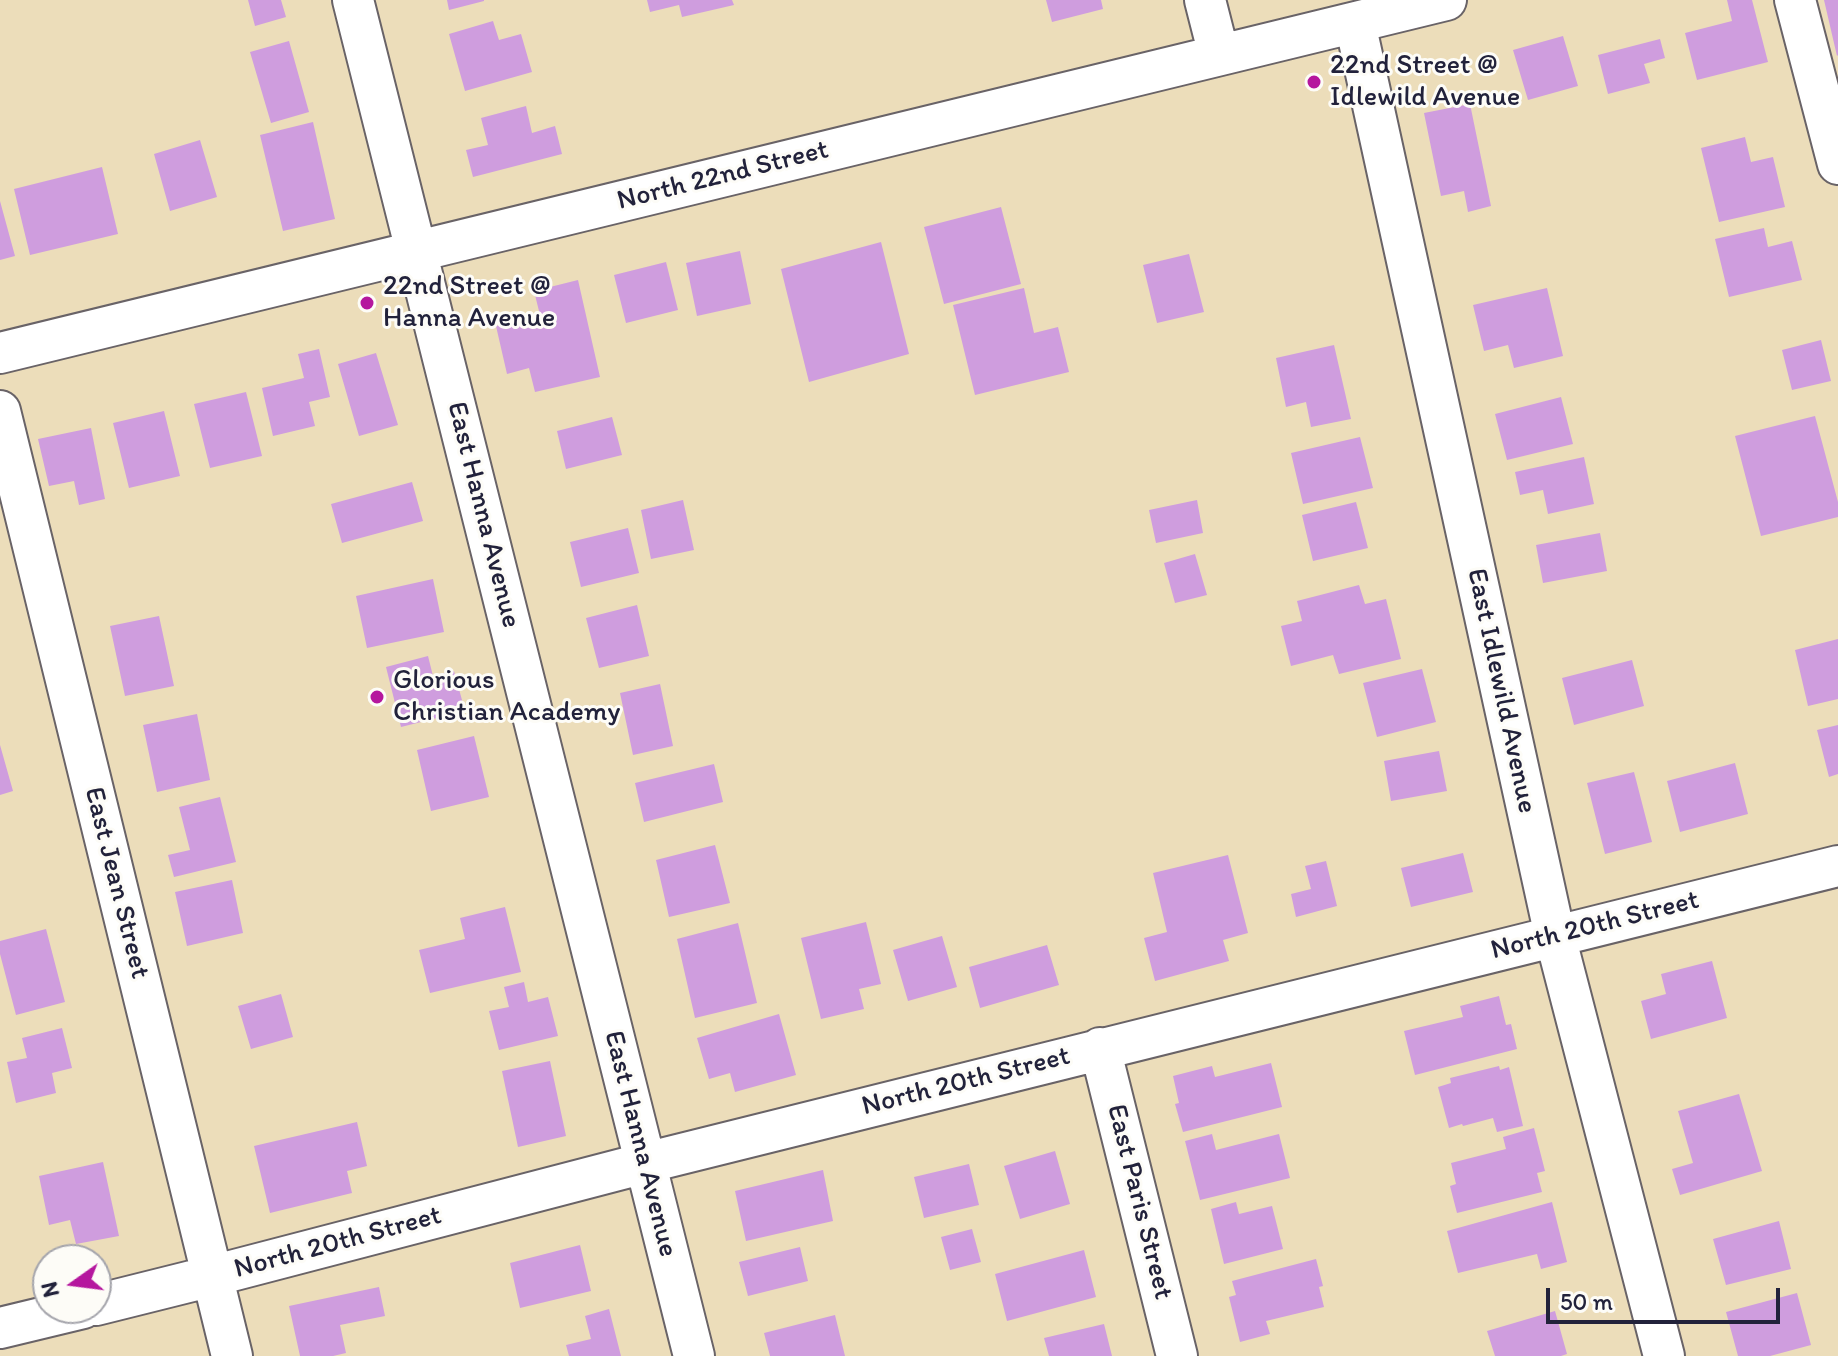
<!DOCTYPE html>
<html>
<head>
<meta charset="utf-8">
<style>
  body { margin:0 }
  #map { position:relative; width:1838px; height:1356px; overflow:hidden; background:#ecddba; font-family:Itim,sans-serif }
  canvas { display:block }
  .north { position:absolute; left:32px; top:1244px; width:80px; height:80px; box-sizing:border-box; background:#fdfcf7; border:2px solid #a5a5ac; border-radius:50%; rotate:256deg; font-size:22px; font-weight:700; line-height:32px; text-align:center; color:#22223b }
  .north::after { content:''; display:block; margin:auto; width:28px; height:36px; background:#b5179e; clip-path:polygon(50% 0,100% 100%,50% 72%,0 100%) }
  .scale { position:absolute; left:1546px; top:1288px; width:234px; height:36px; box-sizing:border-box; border:4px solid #22223b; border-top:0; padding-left:10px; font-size:24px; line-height:28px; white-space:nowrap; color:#22223b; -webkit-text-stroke:6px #fdfcf7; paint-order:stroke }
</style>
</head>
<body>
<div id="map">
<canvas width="1838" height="1356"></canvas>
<div class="north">N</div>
<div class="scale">50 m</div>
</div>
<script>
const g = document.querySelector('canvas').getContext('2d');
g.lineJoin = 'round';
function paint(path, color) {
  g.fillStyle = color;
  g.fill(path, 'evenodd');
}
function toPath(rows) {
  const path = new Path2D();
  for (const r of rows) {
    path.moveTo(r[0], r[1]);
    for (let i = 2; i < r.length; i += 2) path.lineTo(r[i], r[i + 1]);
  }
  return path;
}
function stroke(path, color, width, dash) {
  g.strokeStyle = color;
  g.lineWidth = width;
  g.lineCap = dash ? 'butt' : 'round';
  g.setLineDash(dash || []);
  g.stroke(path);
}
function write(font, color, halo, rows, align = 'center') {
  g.font = font + ' Itim,sans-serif';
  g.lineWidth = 6;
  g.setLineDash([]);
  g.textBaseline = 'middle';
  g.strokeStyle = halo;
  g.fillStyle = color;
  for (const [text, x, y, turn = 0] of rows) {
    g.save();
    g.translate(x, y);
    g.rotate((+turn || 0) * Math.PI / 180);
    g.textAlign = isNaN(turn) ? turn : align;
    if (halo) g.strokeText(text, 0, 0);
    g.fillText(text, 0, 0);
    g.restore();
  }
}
paint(toPath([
  [248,0,281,0,286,17,255,26],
  [447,0,484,0,484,1,449,10],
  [647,0,732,0,734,5,682,17,679,5,650,12],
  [1046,0,1101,0,1103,9,1052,22],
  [1727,0,1752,0,1768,62,1697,80,1685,33,1732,21],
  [1824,0,1838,0,1838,55,1837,56],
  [493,21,499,40,521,34,532,72,465,91,449,34],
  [1563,36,1578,86,1528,100,1513,50],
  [1660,39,1665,58,1644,64,1650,83,1608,94,1598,55],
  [289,41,309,112,271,123,250,52],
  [1470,104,1491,206,1468,212,1464,191,1441,196,1424,113],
  [526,106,532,133,555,126,562,154,473,177,466,150,488,145,481,118],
  [313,122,335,219,283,231,260,135],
  [1745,137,1751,162,1773,157,1785,207,1719,222,1701,148],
  [200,140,217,197,170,211,154,154],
  [102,167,118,234,30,255,14,189],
  [0,201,15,256,0,260],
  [1001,207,1021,284,944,304,924,227],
  [1764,228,1768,247,1792,241,1802,280,1729,297,1715,239],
  [881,242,909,354,809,382,781,269],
  [740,251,751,304,697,316,686,263],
  [1189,254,1204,312,1157,323,1143,265],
  [666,262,678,310,626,323,614,275],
  [578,280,600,377,535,392,529,368,507,374,496,326,540,315,534,291],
  [1024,288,1034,333,1058,327,1069,372,975,395,953,305],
  [1547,288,1563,356,1514,368,1508,345,1484,351,1473,305],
  [1821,340,1831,381,1792,390,1782,350],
  [1334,345,1351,419,1311,427,1306,402,1286,407,1276,358],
  [319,349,330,397,309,402,315,426,273,436,262,388,304,378,298,354],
  [376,353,398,425,359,436,338,364],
  [246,392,262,456,210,468,194,404],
  [1561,397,1573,444,1507,460,1495,414],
  [164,411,180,476,129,488,113,423],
  [1815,416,1838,502,1838,517,1761,536,1735,436],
  [612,417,622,455,566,469,557,431],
  [91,428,105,499,79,505,74,481,49,486,38,439],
  [1360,437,1373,488,1303,504,1291,453],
  [1584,457,1594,504,1548,514,1543,490,1520,495,1515,472],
  [412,482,423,521,342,543,331,504],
  [683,500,694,550,651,559,641,510],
  [1197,500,1203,533,1156,543,1149,510],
  [1356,502,1368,548,1313,561,1302,515],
  [628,528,639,573,581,587,570,542],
  [1600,533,1607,571,1543,583,1536,545],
  [1195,554,1207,595,1175,603,1164,563],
  [433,579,444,632,367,648,356,596],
  [1359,585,1365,604,1386,599,1401,659,1339,674,1333,655,1291,666,1281,626,1302,621,1297,601],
  [637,605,649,656,599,668,586,618],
  [159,616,174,686,125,696,110,626],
  [1838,639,1838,699,1808,706,1795,650],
  [428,656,433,676,454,671,465,711,401,727,386,667],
  [1632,660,1644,706,1574,725,1562,678],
  [1422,669,1436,722,1377,737,1363,683],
  [660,684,673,746,633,755,620,693],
  [197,714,210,780,157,792,143,725],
  [1838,725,1838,774,1829,777,1817,730],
  [474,736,489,797,431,811,417,750],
  [0,745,13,791,0,795],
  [1439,751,1447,791,1391,801,1384,761],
  [1735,763,1748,814,1680,832,1667,781],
  [714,764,723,802,644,822,635,783],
  [1634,772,1652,842,1605,854,1587,783],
  [220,797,236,862,174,877,168,855,190,850,179,807],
  [715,845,730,903,669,917,656,860],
  [1463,853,1473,892,1411,907,1401,868],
  [1228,855,1248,933,1223,940,1229,961,1155,981,1144,938,1167,932,1153,873],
  [1326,861,1337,906,1296,917,1291,894,1311,889,1305,866],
  [232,880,243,933,187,946,175,892],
  [505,907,521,972,430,993,419,950,465,939,460,918],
  [866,922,881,984,859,989,864,1009,821,1019,801,938],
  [738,923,757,1003,695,1018,677,939],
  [46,929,65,1002,16,1015,0,954,0,941],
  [942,936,957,987,908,1001,893,950],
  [1047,945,1059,985,980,1008,969,967],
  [1712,961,1727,1018,1651,1039,1641,1001,1666,994,1661,974],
  [524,982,528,1002,548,997,558,1036,499,1050,489,1011,509,1007,504,987],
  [281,994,293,1037,251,1049,238,1006],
  [1499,996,1506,1025,1511,1024,1517,1049,1415,1075,1404,1031,1463,1017,1460,1006],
  [779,1014,796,1075,735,1092,730,1073,709,1079,697,1038],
  [62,1028,72,1068,52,1073,56,1093,16,1103,7,1062,27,1058,22,1038],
  [550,1061,566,1136,518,1147,502,1071],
  [1271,1063,1282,1107,1183,1132,1175,1104,1179,1103,1173,1076,1212,1066,1215,1077],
  [1499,1066,1500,1070,1509,1067,1523,1126,1497,1132,1493,1118,1463,1126,1462,1124,1449,1128,1438,1087,1451,1083,1450,1078],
  [1739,1094,1762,1171,1680,1195,1672,1169,1693,1163,1678,1111],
  [357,1122,367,1166,347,1171,352,1193,270,1213,254,1146],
  [1534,1128,1545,1171,1537,1173,1542,1192,1457,1213,1450,1186,1456,1184,1451,1163,1506,1149,1503,1137],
  [1212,1134,1216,1150,1279,1134,1290,1178,1200,1200,1185,1141],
  [1055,1151,1070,1204,1020,1219,1004,1166],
  [103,1162,119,1236,76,1244,70,1220,49,1225,39,1176],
  [969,1164,979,1205,924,1218,914,1177],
  [823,1170,833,1221,746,1241,735,1191],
  [1236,1202,1239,1214,1272,1206,1283,1249,1224,1264,1211,1209],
  [1552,1202,1567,1262,1541,1269,1537,1254,1458,1273,1447,1231],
  [1779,1221,1791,1269,1726,1285,1713,1239],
  [972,1229,981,1262,950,1270,941,1237],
  [580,1245,591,1291,520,1308,510,1263],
  [800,1247,808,1281,748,1296,739,1262],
  [1084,1250,1096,1297,1007,1321,995,1274],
  [1316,1259,1323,1286,1319,1287,1324,1307,1266,1321,1270,1334,1240,1342,1229,1297,1236,1295,1232,1281],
  [379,1287,385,1316,340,1325,346,1353,333,1356,300,1356,289,1306],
  [1797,1293,1811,1345,1770,1356,1738,1356,1726,1312],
  [609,1309,621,1356,569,1356,566,1345,591,1339,585,1316],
  [1555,1311,1567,1354,1561,1356,1495,1356,1487,1331],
  [835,1315,845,1356,770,1356,764,1333],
  [1104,1324,1112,1356,1049,1356,1044,1338]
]), '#cf9dde');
const minor = toPath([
  [353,0,694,1356],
  [1205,0,1219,55],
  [1795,0,1838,164],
  [1355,23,1555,936,1664,1356],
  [0,353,1446,0],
  [0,411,232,1356],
  [1100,1048,1177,1356],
  [96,1305,212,1276,645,1163,1838,866],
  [0,1328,83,1308]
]);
stroke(minor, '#696367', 44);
stroke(minor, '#fff', 40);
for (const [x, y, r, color] of [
  [1314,82,8,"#b5179e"],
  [367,303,8,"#b5179e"],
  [377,697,8,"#b5179e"]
]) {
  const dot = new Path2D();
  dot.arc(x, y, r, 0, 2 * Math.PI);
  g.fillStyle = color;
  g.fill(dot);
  stroke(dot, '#fdfcf7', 3);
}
write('28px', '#22223b', '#fdfcf7', [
  ["22nd Street @",1330,66],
  ["Idlewild Avenue",1330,98],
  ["22nd Street @",383,287],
  ["Hanna Avenue",383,319],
  ["Glorious",393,681],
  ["Christian Academy",393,713]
], 'left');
write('28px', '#22223b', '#fdfcf7', [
  ["North 22nd Street",723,176,-14],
  ["East Hanna Avenue",483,515,76],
  ["East Idlewild Avenue",1501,691,78],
  ["East Jean Street",116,883,76],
  ["North 20th Street",1595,926,-14],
  ["North 20th Street",966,1082,-14],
  ["East Hanna Avenue",640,1144,76],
  ["East Paris Street",1139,1202,76],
  ["North 20th Street",338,1243,-15]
]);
</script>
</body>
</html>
